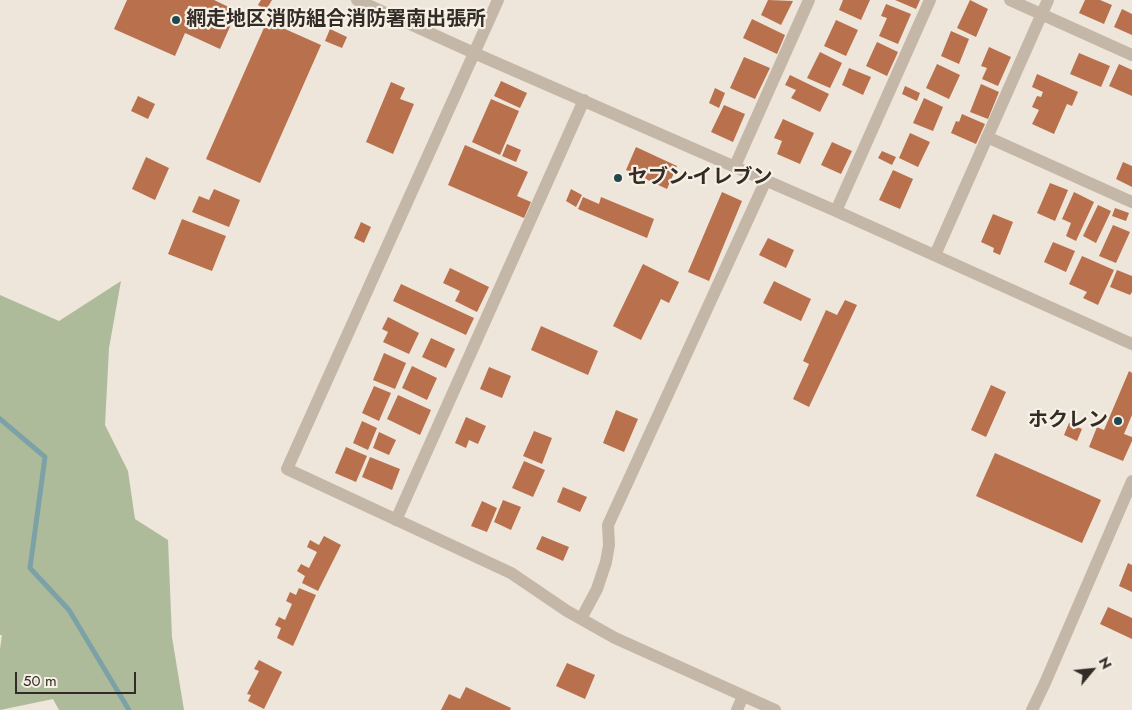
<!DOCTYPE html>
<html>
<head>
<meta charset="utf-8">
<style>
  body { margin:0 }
  #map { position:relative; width:1132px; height:710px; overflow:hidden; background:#eee6da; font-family:Jost,sans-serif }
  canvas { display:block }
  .north { position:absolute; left:1067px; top:645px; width:50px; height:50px; -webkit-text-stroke:4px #f6f0e5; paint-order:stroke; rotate:62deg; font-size:14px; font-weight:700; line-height:20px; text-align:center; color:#322b27 }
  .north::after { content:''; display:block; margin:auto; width:18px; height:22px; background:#322b27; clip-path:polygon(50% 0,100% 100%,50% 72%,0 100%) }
  .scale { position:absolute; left:15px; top:672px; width:121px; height:22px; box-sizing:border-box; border:2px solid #322b27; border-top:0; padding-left:6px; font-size:15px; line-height:18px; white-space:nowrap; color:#322b27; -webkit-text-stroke:4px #f6f0e5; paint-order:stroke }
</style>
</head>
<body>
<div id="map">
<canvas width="1132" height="710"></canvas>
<div class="north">N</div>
<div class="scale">50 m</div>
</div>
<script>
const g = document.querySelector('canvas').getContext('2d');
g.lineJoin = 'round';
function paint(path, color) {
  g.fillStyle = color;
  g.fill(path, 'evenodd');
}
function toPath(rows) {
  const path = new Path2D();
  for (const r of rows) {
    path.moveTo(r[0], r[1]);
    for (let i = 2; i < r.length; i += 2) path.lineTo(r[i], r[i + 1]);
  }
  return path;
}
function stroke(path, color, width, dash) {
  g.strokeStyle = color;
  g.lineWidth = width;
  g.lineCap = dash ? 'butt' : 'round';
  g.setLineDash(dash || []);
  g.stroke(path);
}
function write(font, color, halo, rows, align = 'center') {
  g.font = font + ' Jost,"Noto Sans JP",sans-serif';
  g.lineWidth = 4.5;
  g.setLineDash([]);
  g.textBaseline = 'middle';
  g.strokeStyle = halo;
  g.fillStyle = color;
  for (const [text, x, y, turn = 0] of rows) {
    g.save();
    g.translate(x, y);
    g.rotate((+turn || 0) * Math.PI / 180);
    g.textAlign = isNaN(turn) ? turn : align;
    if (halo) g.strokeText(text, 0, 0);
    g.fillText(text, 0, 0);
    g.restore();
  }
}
paint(toPath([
  [121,281,109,348,105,425,128,471,135,519,168,540,172,637,184,710,59,710,53,699,0,710,0,649,2,635,0,635,0,295,59,321]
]), '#aebb9b');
stroke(toPath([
  [0,419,45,457,30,568,69,610,129,710]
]), '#7ca2a8', 5);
paint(toPath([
  [127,0,214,0,237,11,220,49,185,33,175,56,114,29],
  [261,0,272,0,266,10,258,5],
  [768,0,793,1,781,25,761,15],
  [843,0,870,0,861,20,839,10],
  [895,0,920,0,916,9],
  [970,0,988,9,976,37,957,28],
  [1085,0,1100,0,1112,5,1104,24,1079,13],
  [886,4,911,14,898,44,879,36,887,18,881,16],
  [1122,9,1132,14,1132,35,1114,27],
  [752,19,785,35,777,54,743,38],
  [836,20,858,30,846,56,824,46],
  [267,21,321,45,260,183,206,159],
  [330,29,347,37,342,48,325,41],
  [951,31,969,39,959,64,941,56],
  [877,42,898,52,887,76,866,66],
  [989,47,1011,57,998,86,982,79,987,68,981,66],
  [820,52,842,63,830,88,807,78],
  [1079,53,1110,66,1101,87,1070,74],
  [744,57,770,68,755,99,730,88],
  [937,64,960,75,949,99,926,88],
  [1119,64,1132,70,1132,96,1109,86],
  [849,68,871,77,863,95,842,85],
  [1037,74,1078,92,1072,106,1067,104,1054,134,1032,124,1039,110,1032,107,1037,96,1041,97,1043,92,1032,87],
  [790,75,829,94,820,112,791,98,796,90,785,85],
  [501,81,527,93,520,108,494,96],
  [391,82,405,88,400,99,414,104,393,154,366,142],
  [981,84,999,92,988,119,970,112],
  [905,86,920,93,917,101,902,94],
  [715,88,725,93,719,108,709,103],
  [138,96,155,104,148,119,131,111],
  [924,98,943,107,933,131,913,123],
  [491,99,519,111,500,155,472,142],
  [724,105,745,114,733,142,711,132],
  [962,114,985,124,976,144,951,133,956,121,959,122],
  [783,119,814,133,800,164,777,154,782,141,774,138],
  [910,133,930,142,918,167,899,158],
  [832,142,852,151,841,174,821,165],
  [507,144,521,150,516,162,502,156],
  [465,145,528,172,517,196,531,202,524,218,448,185],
  [636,147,677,166,667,189,626,170],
  [882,151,896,157,892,165,878,158],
  [146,157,169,168,155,200,132,189],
  [1123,162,1132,166,1132,187,1116,179],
  [893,170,913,179,900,209,879,200],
  [1050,183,1068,190,1055,221,1037,213],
  [214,189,240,200,229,227,192,212,199,196,209,200],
  [571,189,582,195,576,207,566,201],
  [722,192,742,201,709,281,688,272],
  [1074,192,1094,202,1076,241,1066,236,1071,223,1062,219],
  [583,197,599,204,601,197,654,219,647,238,578,209],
  [1098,205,1111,211,1096,243,1083,236],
  [1115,208,1129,213,1126,221,1112,216],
  [993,214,1013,222,1000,255,993,252,994,248,981,242],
  [182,219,226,236,212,271,168,254],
  [361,222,371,227,364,243,354,238],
  [1113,225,1130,232,1116,263,1099,256],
  [768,238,794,250,786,268,759,255],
  [1053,242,1075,251,1066,272,1044,262],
  [1082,256,1114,270,1098,305,1083,298,1087,292,1069,284],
  [643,264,679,282,669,303,661,299,641,340,613,326],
  [450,268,489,287,477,312,455,301,460,291,443,283],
  [1117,270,1132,276,1132,292,1130,295,1110,287],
  [774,281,811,299,801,321,763,303],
  [401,284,474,318,466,335,393,301],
  [845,300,857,305,809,407,793,399,809,364,803,361,826,310,837,315],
  [388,317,419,333,409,354,383,342,388,332,382,329],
  [541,326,598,351,588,375,531,350],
  [431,338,455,349,446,368,422,357],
  [384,353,406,363,395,389,373,380],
  [412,366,437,378,427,400,402,388],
  [489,367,511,376,502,398,480,389],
  [1129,371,1132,373,1132,415,1124,434,1132,437,1132,441,1123,461,1089,447,1097,427,1104,430],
  [991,385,1006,392,986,437,971,430],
  [374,386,391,393,379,421,362,413],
  [398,395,431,410,420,435,387,419],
  [616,410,638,419,624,452,603,443],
  [466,417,486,426,478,444,469,440,466,448,455,443],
  [362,421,377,428,368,450,353,443],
  [1069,423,1082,429,1077,441,1064,435],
  [534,431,552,438,542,464,523,456],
  [379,432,396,440,389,455,373,448],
  [346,447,367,456,356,482,335,473],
  [995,453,1101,500,1082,543,976,496],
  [370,457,400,469,392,490,362,477],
  [524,461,545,470,533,497,512,488],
  [563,487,587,497,580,512,557,502],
  [503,500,521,507,511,530,494,522],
  [482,501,497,508,487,532,471,526],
  [324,536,341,545,318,591,302,583,305,576,297,571,301,564,309,568,317,552,307,547,310,540,319,545],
  [542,536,569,547,563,561,536,549],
  [1128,563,1132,565,1132,592,1119,586],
  [299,588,316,595,293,646,277,638,281,628,275,625,279,617,285,620,292,604,286,601,290,592,296,595],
  [1108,607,1132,618,1132,639,1100,624],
  [259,660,282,672,264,709,248,701,251,695,247,694,259,671,254,669],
  [567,663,595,675,585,699,556,686],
  [466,687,511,708,510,710,441,710,449,694,460,699]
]), '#b9704d');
stroke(toPath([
  [357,0,474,53,836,211,1132,344],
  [498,0,287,469,511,573,567,611,615,638,775,710],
  [1010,0,1132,55],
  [987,137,1132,202],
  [735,166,809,0],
  [836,211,930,0],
  [935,255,1048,0],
  [396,520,584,100],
  [581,619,597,589,606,562,609,545,608,525,766,180],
  [737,710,743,696],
  [1032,710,1045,683,1132,481]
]), '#c5b7a7', 12);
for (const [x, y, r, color] of [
  [176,20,5,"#21484f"],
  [618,178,5,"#21484f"],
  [1118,421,5,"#21484f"]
]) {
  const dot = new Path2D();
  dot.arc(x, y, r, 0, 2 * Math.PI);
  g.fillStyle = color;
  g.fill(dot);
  stroke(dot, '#f6f0e5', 2);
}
write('bold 20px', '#322b27', '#f6f0e5', [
  ["網走地区消防組合消防署南出張所",186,20],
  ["セブン-イレブン",628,178],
  ["ホクレン",1108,421,"right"]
], 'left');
</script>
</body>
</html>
